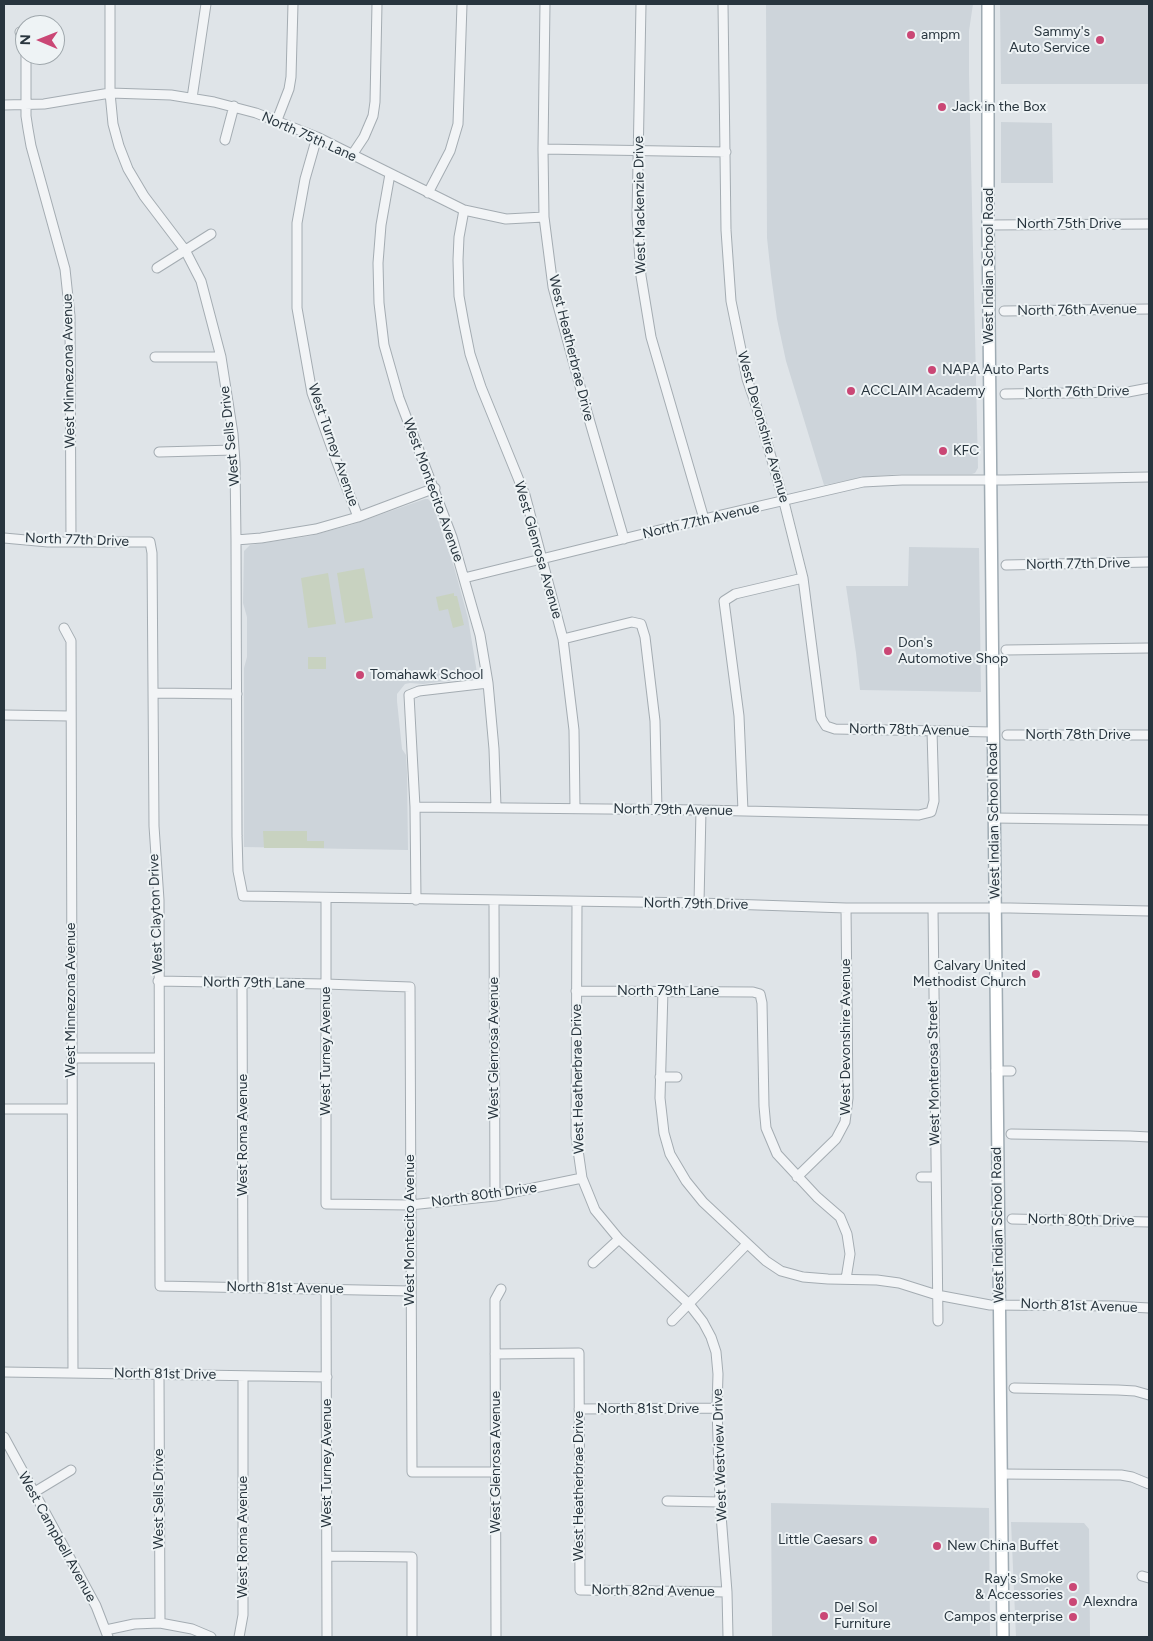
<!DOCTYPE html>
<html>
<head>
<meta charset="utf-8">
<style>
  body { margin:0 }
  #map { position:relative; width:1153px; height:1641px; overflow:hidden; background:#dfe4e8; font-family:Figtree,sans-serif }
  canvas { display:block }
  .frame { position:absolute; inset:0; border:5px solid #28353e; pointer-events:none }
  .north { position:absolute; left:15px; top:15px; width:50px; height:50px; box-sizing:border-box; background:#eef3f5; border:1px solid #9fa7ac; border-radius:50%; rotate:271deg; font-size:14px; font-weight:700; line-height:20px; text-align:center; color:#28353e }
  .north::after { content:''; display:block; margin:auto; width:18px; height:22px; background:#ca4775; clip-path:polygon(50% 0,100% 100%,50% 72%,0 100%) }
</style>
</head>
<body>
<div id="map">
<canvas width="1153" height="1641"></canvas>
<div class="frame"></div>
<div class="north">N</div>
</div>
<script>
const g = document.querySelector('canvas').getContext('2d');
g.lineJoin = 'round';
function paint(path, color) {
  g.fillStyle = color;
  g.fill(path, 'evenodd');
}
function toPath(rows) {
  const path = new Path2D();
  for (const r of rows) {
    path.moveTo(r[0], r[1]);
    for (let i = 2; i < r.length; i += 2) path.lineTo(r[i], r[i + 1]);
  }
  return path;
}
function stroke(path, color, width, dash) {
  g.strokeStyle = color;
  g.lineWidth = width;
  g.lineCap = dash ? 'butt' : 'round';
  g.setLineDash(dash || []);
  g.stroke(path);
}
function write(font, color, halo, rows, align = 'center') {
  g.font = font + ' Figtree,sans-serif';
  g.lineWidth = 4;
  g.setLineDash([]);
  g.textBaseline = 'middle';
  g.strokeStyle = halo;
  g.fillStyle = color;
  for (const [text, x, y, turn = 0] of rows) {
    g.save();
    g.translate(x, y);
    g.rotate((+turn || 0) * Math.PI / 180);
    g.textAlign = isNaN(turn) ? turn : align;
    if (halo) g.strokeText(text, 0, 0);
    g.fillText(text, 0, 0);
    g.restore();
  }
}
paint(toPath([
  [766,4,973,4,969,31,969,74,978,468,975,473,972,474,901,474,865,477,824,485,786,361,777,319,771,275,767,238],
  [1000,4,1149,4,1149,84,1001,84],
  [1001,122,1052,123,1053,183,1001,183],
  [425,499,428,499,432,503,454,567,468,618,477,673,475,676,470,678,423,684,410,683,405,684,397,694,397,701,402,749,406,755,407,773,408,850,244,847,244,668,247,657,247,617,243,603,244,551,250,545,310,536,351,525],
  [909,547,979,548,981,692,860,690,856,653,846,586,908,586],
  [771,1503,989,1508,990,1637,772,1637],
  [1011,1522,1084,1523,1089,1529,1090,1637,1016,1637]
]), '#cdd4da');
paint(toPath([
  [364,568,373,618,345,623,337,573],
  [328,573,336,624,308,628,301,578],
  [454,593,454,596,457,596,464,625,453,628,448,609,439,611,436,597],
  [308,657,326,657,326,669,308,669],
  [263,831,307,831,307,841,324,841,324,848,264,848]
]), '#c8d2c0');
const minor = toPath([
  [110,4,110,93,113,124,119,146,128,169,144,196,185,250,201,281,221,357,233,434,235,463,236,540,237,836,238,871,243,896,699,903,846,908,1010,908,1149,911],
  [545,4,543,149,544,217,553,287,587,412,624,539],
  [641,4,637,216,641,276,651,337,704,519],
  [723,4,726,230,731,301,747,379,757,408,784,502,803,578,821,718,826,726,835,729,993,732],
  [20,32,25,44],
  [26,55,26,116,28,129,31,146,65,269,70,316,71,541],
  [192,98,206,4],
  [4,105,44,104,110,93,171,95,214,102,256,113,317,137,464,210,506,219,544,217],
  [277,120,289,89,291,77,293,4],
  [317,137,305,179,297,223,297,308,312,393,336,460,358,517],
  [225,140,234,106],
  [543,149,726,152],
  [352,155,364,137,373,116,375,102,377,4],
  [390,174,381,225,378,263,379,303,384,345,399,398,452,537,480,635,488,683,494,749,496,807],
  [428,193,450,151,458,124,462,4],
  [464,210,459,237,458,260,459,296,464,324,470,354,481,387,525,495,563,639,574,730,575,808],
  [988,225,1149,224],
  [157,268,211,234],
  [1004,311,1149,309],
  [155,357,221,357],
  [1005,394,1128,392,1149,388],
  [159,452,234,450],
  [4,538,48,542,150,542,152,553,154,826,159,900,160,1286,411,1291],
  [236,540,261,538,316,529,358,517,435,488],
  [1006,565,1149,562],
  [464,578,704,519,863,482,902,480,1005,480,1149,477],
  [64,628,71,641,73,1373],
  [563,639,632,622,641,624,645,637,655,721,657,810],
  [1006,650,1149,648],
  [153,693,237,694],
  [4,715,70,716],
  [1007,735,1149,735],
  [415,807,701,810,919,815,931,812,934,801,932,731],
  [743,811,739,716,724,601,735,594,803,578],
  [994,818,1149,820],
  [326,898,326,1204,410,1205,495,1196,582,1178],
  [416,900,415,807,409,695,419,691,488,683],
  [494,901,495,1196],
  [577,902,576,1136,582,1178,595,1210,619,1239,689,1304,703,1322,711,1337,716,1352,718,1374,717,1408,720,1502,727,1592,728,1637],
  [699,903,701,810],
  [933,909,938,1321],
  [158,981,325,984,410,987,412,1472,496,1472],
  [242,983,243,1288],
  [663,990,660,1098,664,1133,670,1154,686,1181,703,1202,766,1261,781,1271,803,1277,828,1279,877,1280,899,1283,937,1295,990,1305,1113,1306,1149,1308],
  [576,991,753,992,760,994,762,1003,764,1106,766,1128,777,1154,817,1197,840,1217,847,1234,850,1254,846,1279],
  [72,1058,158,1058],
  [996,1071,1011,1071],
  [660,1077,677,1077],
  [4,1109,72,1109],
  [1011,1134,1130,1136,1149,1137],
  [797,1177,836,1139,845,1122,848,1098,846,908],
  [921,1177,935,1177],
  [1012,1219,1149,1222],
  [593,1263,619,1239],
  [326,1289,327,1637],
  [672,1321,747,1244],
  [495,1354,579,1353,580,1590,727,1592],
  [4,1372,327,1377],
  [159,1374,160,1623],
  [1014,1388,1118,1390,1135,1391,1149,1395],
  [579,1409,717,1408],
  [4,1437,96,1606,108,1637],
  [1001,1474,1121,1475,1132,1477,1149,1484],
  [33,1493,71,1470],
  [667,1501,720,1502],
  [327,1556,412,1557,412,1637],
  [1142,1576,1149,1578],
  [106,1630,134,1624,160,1623,192,1629,211,1637],
  [239,1637,243,1615,243,1376],
  [496,1637,495,1300,501,1289]
]);
const major = toPath([
  [988,4,988,225,1003,1637]
]);
stroke(minor, '#a4acb2', 11);
stroke(major, '#9fabb3', 14);
stroke(minor, '#f2f4f6', 9);
stroke(major, '#fff', 11);
for (const [x, y, r, color] of [
  [911,35,5,"#ca4775"],
  [1100,40,5,"#ca4775"],
  [942,107,5,"#ca4775"],
  [932,370,5,"#ca4775"],
  [851,391,5,"#ca4775"],
  [943,451,5,"#ca4775"],
  [888,651,5,"#ca4775"],
  [360,675,5,"#ca4775"],
  [1036,974,5,"#ca4775"],
  [873,1540,5,"#ca4775"],
  [937,1546,5,"#ca4775"],
  [1073,1587,5,"#ca4775"],
  [1073,1602,5,"#ca4775"],
  [824,1616,5,"#ca4775"],
  [1073,1617,5,"#ca4775"]
]) {
  const dot = new Path2D();
  dot.arc(x, y, r, 0, 2 * Math.PI);
  g.fillStyle = color;
  g.fill(dot);
  stroke(dot, '#eef3f5', 2);
}
write('14px', '#28353e', '#eef3f5', [
  ["Sammy's",1090,32,"right"],
  ["Auto Service",1090,48,"right"],
  ["ampm",921,35],
  ["Jack in the Box",952,107],
  ["NAPA Auto Parts",942,370],
  ["ACCLAIM Academy",861,391],
  ["KFC",953,451],
  ["Don's",898,643],
  ["Automotive Shop",898,659],
  ["Tomahawk School",370,675],
  ["Calvary United",1026,966,"right"],
  ["Methodist Church",1026,982,"right"],
  ["Little Caesars",863,1540,"right"],
  ["New China Buffet",947,1546],
  ["Ray's Smoke",1063,1579,"right"],
  ["& Accessories",1063,1595,"right"],
  ["Alexndra",1083,1602],
  ["Del Sol",834,1608],
  ["Furniture",834,1624],
  ["Campos enterprise",1063,1617,"right"]
], 'left');
write('14px', '#28353e', '#eef3f5', [
  ["North 75th Lane",309,137,24],
  ["West Mackenzie Drive",640,205,-91],
  ["North 75th Drive",1069,224],
  ["West Indian School Road",989,266,-90],
  ["North 76th Avenue",1077,310,-1],
  ["West Heatherbrae Drive",571,348,76],
  ["West Minnezona Avenue",69,371,-91],
  ["North 76th Drive",1077,392,-1],
  ["West Devonshire Avenue",763,427,74],
  ["West Sells Drive",230,436,-96],
  ["West Turney Avenue",333,445,71],
  ["West Montecito Avenue",433,490,70],
  ["North 77th Avenue",701,521,-13],
  ["North 77th Drive",77,540,2],
  ["West Glenrosa Avenue",538,550,74],
  ["North 77th Drive",1078,564,-1],
  ["North 78th Avenue",909,730,1],
  ["North 78th Drive",1078,735],
  ["North 79th Avenue",673,810,1],
  ["West Indian School Road",994,821,-91],
  ["North 79th Drive",696,904,1],
  ["West Clayton Drive",156,914,-92],
  ["North 79th Lane",254,983,1],
  ["North 79th Lane",668,991],
  ["West Minnezona Avenue",71,1000,-90],
  ["West Devonshire Avenue",846,1037,-90],
  ["West Glenrosa Avenue",494,1048,-90],
  ["West Turney Avenue",326,1051,-90],
  ["West Monterosa Street",934,1073,-91],
  ["West Heatherbrae Drive",578,1079,-91],
  ["West Roma Avenue",243,1135,-90],
  ["North 80th Drive",484,1195,-8],
  ["North 80th Drive",1081,1220,1],
  ["West Indian School Road",998,1225,-91],
  ["West Montecito Avenue",410,1230,-90],
  ["North 81st Avenue",285,1288,1],
  ["North 81st Avenue",1079,1306,2],
  ["North 81st Drive",165,1374,1],
  ["North 81st Drive",648,1409],
  ["West Westview Drive",720,1455,-92],
  ["West Glenrosa Avenue",496,1462,-90],
  ["West Turney Avenue",327,1463,-90],
  ["West Heatherbrae Drive",579,1486,-90],
  ["West Sells Drive",159,1499,-90],
  ["West Campbell Avenue",57,1537,61],
  ["West Roma Avenue",243,1537,-90],
  ["North 82nd Avenue",653,1591,1]
]);
</script>
</body>
</html>
